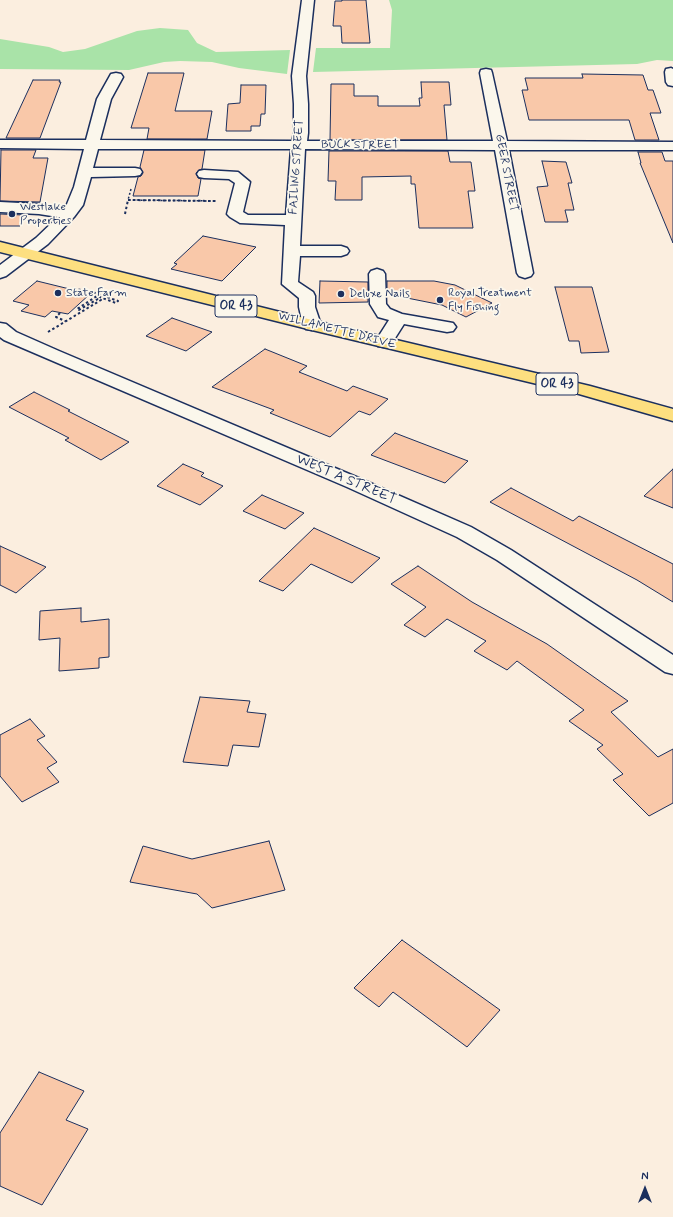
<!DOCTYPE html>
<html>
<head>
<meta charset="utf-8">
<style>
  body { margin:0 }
  #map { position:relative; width:673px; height:1217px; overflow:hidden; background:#fbeedf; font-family:Mynerve,sans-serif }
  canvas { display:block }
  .north { position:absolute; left:625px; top:1169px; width:40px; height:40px; -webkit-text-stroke:3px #fbf7ec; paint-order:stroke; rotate:0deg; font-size:11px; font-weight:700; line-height:16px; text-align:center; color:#1b2f5e }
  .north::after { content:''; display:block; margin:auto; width:14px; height:18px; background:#1b2f5e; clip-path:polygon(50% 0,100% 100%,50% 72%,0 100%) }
</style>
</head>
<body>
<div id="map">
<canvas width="673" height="1217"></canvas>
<div class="north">N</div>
</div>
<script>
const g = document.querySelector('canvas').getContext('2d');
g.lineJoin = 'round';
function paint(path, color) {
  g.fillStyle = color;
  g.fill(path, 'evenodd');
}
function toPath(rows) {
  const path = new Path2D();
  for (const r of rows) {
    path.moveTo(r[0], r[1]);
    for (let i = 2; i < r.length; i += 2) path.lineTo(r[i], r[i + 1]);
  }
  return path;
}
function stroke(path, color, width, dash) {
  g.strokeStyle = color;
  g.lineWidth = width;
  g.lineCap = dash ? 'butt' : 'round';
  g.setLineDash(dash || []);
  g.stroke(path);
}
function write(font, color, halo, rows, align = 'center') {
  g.font = font + ' Mynerve,sans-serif';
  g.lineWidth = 3.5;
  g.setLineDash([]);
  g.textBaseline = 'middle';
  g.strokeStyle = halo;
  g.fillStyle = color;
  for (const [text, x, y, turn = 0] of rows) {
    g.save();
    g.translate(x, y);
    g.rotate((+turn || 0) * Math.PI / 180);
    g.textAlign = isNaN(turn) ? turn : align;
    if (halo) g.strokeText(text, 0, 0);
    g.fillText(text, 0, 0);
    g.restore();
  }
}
paint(toPath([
  [389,0,673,0,673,61,657,60,637,64,313,72,316,48,390,48,392,10],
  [160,28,188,30,197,43,216,52,290,50,287,74,239,68,212,62,180,61,164,62,129,70,0,69,0,39,49,47,63,52,85,49,137,31]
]), '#a9e3a8');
const building = toPath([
  [342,0,366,0,370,43,342,43,341,26,333,26,335,1,342,1,342,0],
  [148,73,184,73,175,111,212,111,207,139,147,139,149,128,131,128,148,73],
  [582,74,643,75,648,90,653,90,661,113,650,113,659,140,635,140,629,120,529,120,522,90,528,90,525,78,583,78,582,74],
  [33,80,60,80,59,82,61,82,40,138,6,138,33,80],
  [421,82,449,82,451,105,444,105,447,140,330,140,331,84,354,84,354,96,378,96,378,106,420,106,419,98,422,98,421,82],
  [241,85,266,85,265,114,261,114,260,126,251,126,251,131,226,131,228,104,240,103,241,85],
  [1,150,36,150,33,158,48,158,40,202,0,201,1,150],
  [144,150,205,150,202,169,199,170,196,173,198,178,201,179,198,196,133,196,138,177,141,176,143,173,140,167,144,150],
  [329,151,448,151,450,162,471,162,475,191,468,191,473,228,419,228,415,184,411,184,411,176,362,177,362,200,335,200,336,181,328,181,329,151],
  [638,152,662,152,665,161,673,161,673,243,640,163,641,163,638,152],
  [542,161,566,162,572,183,568,183,574,210,565,210,568,222,545,222,537,187,548,186,542,161],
  [0,214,23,215,20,226,0,226,0,214],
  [203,236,256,247,222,281,171,269,177,264,174,263,203,236],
  [37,281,90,294,68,314,52,311,45,317,21,311,29,305,13,301,37,281],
  [320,281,368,282,368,302,319,303,320,281],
  [387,281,434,281,455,285,492,303,466,317,442,305,387,294,387,281],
  [555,287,592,287,609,352,581,353,579,341,569,341,555,287],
  [172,318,212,332,186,351,146,336,172,318],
  [265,349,307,366,299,372,347,391,353,386,388,399,370,415,359,411,330,437,270,413,274,410,212,387,265,349],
  [34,392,70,410,68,411,129,442,101,460,65,440,69,438,9,407,34,392],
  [395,433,468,461,445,483,371,455,395,433],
  [183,464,204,473,201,476,223,486,200,505,157,486,183,464],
  [673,469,673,508,644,496,673,469],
  [511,488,573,521,579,516,673,564,673,602,637,580,490,502,511,488],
  [262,495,304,513,285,529,243,511,262,495],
  [314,528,380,558,352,583,311,564,283,591,259,581,314,528],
  [0,546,46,567,16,593,0,585,0,546],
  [418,566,472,602,547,644,628,701,611,712,658,757,673,749,673,803,649,816,613,780,623,774,597,749,603,745,569,721,584,710,517,661,507,670,474,651,486,641,447,619,425,637,404,625,426,607,391,584,418,566],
  [81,608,81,622,109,619,109,657,99,658,99,668,59,671,60,638,39,640,40,611,81,608],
  [200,697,250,701,247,712,266,714,259,747,233,745,228,766,183,762,200,697],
  [30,719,45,736,37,740,57,762,47,768,59,782,22,802,0,776,0,735,30,719],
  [269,841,285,890,212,908,197,894,130,882,143,846,192,859,269,841],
  [402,940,500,1010,467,1047,393,992,379,1007,354,988,402,940],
  [39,1072,84,1091,66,1120,88,1129,42,1205,0,1186,0,1133,39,1072]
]);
paint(building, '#f9c8a9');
stroke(building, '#1b2f5e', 1);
const minor = toPath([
  [302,0,314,0,306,76,308,104,308,133,307,141,493,141,480,73,481,70,486,69,491,70,492,73,507,141,673,142,673,150,509,150,533,273,531,276,525,278,519,276,517,273,495,150,305,149,300,246,341,246,347,248,349,251,347,254,341,256,300,256,298,282,313,292,315,296,315,307,321,325,318,329,312,330,306,329,303,325,299,307,299,298,282,284,285,225,240,223,230,217,227,214,235,183,229,179,204,178,199,177,197,174,199,171,204,170,238,172,250,182,243,212,248,215,286,215,291,149,98,149,93,168,135,168,140,169,142,172,140,175,135,176,91,177,83,205,74,217,48,244,6,276,0,278,0,265,36,238,58,217,39,214,0,212,0,202,39,204,65,209,74,187,84,149,0,148,0,140,86,140,97,99,111,74,116,73,121,74,123,77,111,99,100,140,292,141,294,133,294,104,292,76,302,0],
  [671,68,673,69,673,86,668,85,666,82,665,72,666,69,671,68],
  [377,269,383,271,385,274,386,304,390,309,402,314,453,323,456,327,453,331,447,332,404,324,390,346,384,347,378,346,375,342,389,320,378,317,370,304,369,274,371,271,377,269],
  [0,323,6,324,16,332,59,351,361,479,471,527,511,550,673,655,673,674,665,672,497,560,457,537,347,487,4,340,0,337,0,323]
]);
const major = toPath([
  [0,242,312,320,590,386,673,409,673,421,579,394,312,330,0,252,0,242]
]);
stroke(minor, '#1b2f5e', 3);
stroke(major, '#1b2f5e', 3);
stroke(toPath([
  [131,189,128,200,214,201]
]), '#1b2f5e', 1.5, [2, 2]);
stroke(toPath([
  [128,200,216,201],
  [125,214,128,200],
  [60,313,56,317,65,321],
  [48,332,101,300,98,299,79,310,77,309,97,296,116,303,118,301,96,293,76,289,74,290]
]), '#1b2f5e', 2, [2.5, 2.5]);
paint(minor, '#fbf7ec');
paint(major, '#fddf80');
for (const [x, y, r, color] of [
  [12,214,4,"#1b2f5e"],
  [58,293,4,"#1b2f5e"],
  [341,294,4,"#1b2f5e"],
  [440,300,4,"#1b2f5e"]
]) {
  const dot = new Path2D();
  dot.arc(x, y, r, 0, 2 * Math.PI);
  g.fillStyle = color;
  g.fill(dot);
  stroke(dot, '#fbf7ec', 1.5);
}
write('12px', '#1b2f5e', '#fbf7ec', [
  ["BUCK STREET",360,145],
  ["FAILING STREET",297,167,-86],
  ["GEER STREET",506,173,79],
  ["WILLAMETTE DRIVE",337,331,14]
]);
write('12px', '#1b2f5e', '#fbf7ec', [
  ["Westlake",20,207],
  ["Properties",20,221],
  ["State Farm",66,293],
  ["Royal Treatment",448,293],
  ["Fly Fishing",448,307],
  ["Deluxe Nails",349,294]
], 'left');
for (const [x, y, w] of [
  [236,306,42],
  [557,384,42]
]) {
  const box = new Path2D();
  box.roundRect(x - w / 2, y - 11, w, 22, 3);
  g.fillStyle = '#fbf7ec';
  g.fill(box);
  stroke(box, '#1b2f5e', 1);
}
write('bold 13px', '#1b2f5e', null, [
  ["OR 43",236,306],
  ["OR 43",557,384]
]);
write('14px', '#1b2f5e', '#fbf7ec', [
  ["WEST A STREET",346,480,23]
]);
</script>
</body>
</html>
